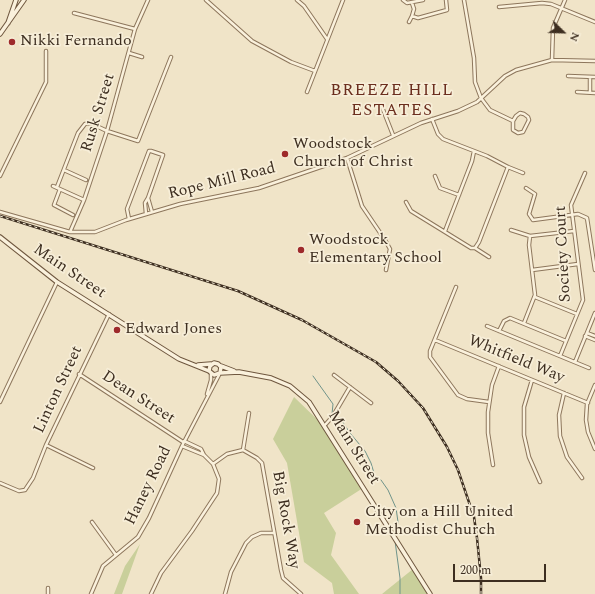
<!DOCTYPE html>
<html>
<head>
<meta charset="utf-8">
<style>
  body { margin:0 }
  #map { position:relative; width:595px; height:594px; overflow:hidden; background:#f0e4c8; font-family:Spectral,serif }
  canvas { display:block }
  .north { position:absolute; left:543px; top:12px; width:40px; height:40px; -webkit-text-stroke:3px #f7eed8; paint-order:stroke; rotate:113deg; font-size:11px; font-weight:700; line-height:16px; text-align:center; color:#3d2e20 }
  .north::after { content:''; display:block; margin:auto; width:14px; height:18px; background:#3d2e20; clip-path:polygon(50% 0,100% 100%,50% 72%,0 100%) }
  .scale { position:absolute; left:453px; top:564px; width:93px; height:18px; box-sizing:border-box; border:2px solid #3d2e20; border-top:0; padding-left:5px; font-size:12px; line-height:14px; white-space:nowrap; color:#3d2e20; -webkit-text-stroke:3px #f7eed8; paint-order:stroke }
</style>
</head>
<body>
<div id="map">
<canvas width="595" height="594"></canvas>
<div class="north">N</div>
<div class="scale">200 m</div>
</div>
<script>
const g = document.querySelector('canvas').getContext('2d');
g.lineJoin = 'round';
function paint(path, color) {
  g.fillStyle = color;
  g.fill(path, 'evenodd');
}
function toPath(rows) {
  const path = new Path2D();
  for (const r of rows) {
    path.moveTo(r[0], r[1]);
    for (let i = 2; i < r.length; i += 2) path.lineTo(r[i], r[i + 1]);
  }
  return path;
}
function stroke(path, color, width, dash) {
  g.strokeStyle = color;
  g.lineWidth = width;
  g.lineCap = dash ? 'butt' : 'round';
  g.setLineDash(dash || []);
  g.stroke(path);
}
function write(font, color, halo, rows, align = 'center') {
  g.font = font + ' Spectral,serif';
  g.lineWidth = 3.5;
  g.setLineDash([]);
  g.textBaseline = 'middle';
  g.strokeStyle = halo;
  g.fillStyle = color;
  for (const [text, x, y, turn = 0] of rows) {
    g.save();
    g.translate(x, y);
    g.rotate((+turn || 0) * Math.PI / 180);
    g.textAlign = isNaN(turn) ? turn : align;
    if (halo) g.strokeText(text, 0, 0);
    g.fillText(text, 0, 0);
    g.restore();
  }
}
paint(toPath([
  [294,397,323,425,363,488,324,513,336,533,331,555,359,594,334,594,332,583,304,562,287,463,273,439],
  [140,544,122,594,114,594,125,566],
  [413,569,430,594,382,594]
]), '#c9cf9b');
stroke(toPath([
  [313,376,333,404,332,414],
  [335,418,340,418,350,433,365,451,371,463,374,473],
  [381,480,388,490,396,508,398,522,396,534],
  [395,541,400,578,400,594]
]), '#6f938a', 1);
const minor = toPath([
  [206,0,252,41,291,62,315,71],
  [297,0,304,6,327,39],
  [403,0,407,3,423,0],
  [464,0,474,58,475,82,481,98,490,110,513,121,513,130,518,133,523,132,529,120,528,117,524,114,520,113,516,116,513,121],
  [412,3,414,9,412,16],
  [499,7,542,3,551,4,595,22],
  [74,13,135,29],
  [409,22,412,16,418,18,447,10,446,0],
  [129,53,142,57],
  [552,60,553,28,565,0],
  [568,76,595,77],
  [590,77,590,92],
  [307,92,343,0],
  [577,92,595,93],
  [382,107,393,135],
  [347,158,362,206,385,240,390,249,386,270],
  [508,167,523,173],
  [64,170,86,180],
  [0,176,46,82,46,51],
  [435,176,440,188,459,195],
  [53,186,84,200],
  [57,187,78,133,85,124,90,123,107,131,138,141,171,57],
  [526,188,535,194,529,214,533,220,578,214,587,218,595,270],
  [60,189,54,205,73,215],
  [406,202,411,211,471,248,475,248,479,242,508,167,487,156,443,139,438,134,432,119],
  [0,212,70,232,95,232,126,220,180,204,259,188,347,158,421,123,458,111,477,102,505,76,516,70,552,60,595,61],
  [146,214,145,203,148,198,152,212],
  [129,219,127,209,149,151,151,151,163,155,148,198],
  [511,230,530,236,574,231],
  [445,231,472,161,474,151],
  [70,232,84,200,107,131,135,29,148,0],
  [475,248,489,257],
  [532,270,578,264],
  [456,287,430,351,430,357,458,395,467,399,489,402],
  [535,297,577,314],
  [524,323,535,295,529,245,530,236],
  [487,326,589,368],
  [499,331,504,321,510,318,566,341],
  [587,333,595,336],
  [585,336,595,340],
  [435,340,588,403],
  [560,356,583,300,571,205,585,173],
  [575,362,595,313],
  [79,374,183,442],
  [334,375,371,403],
  [532,380,524,407,524,435,529,457,540,482],
  [595,385,587,404,586,420,588,432,595,449],
  [564,393,559,415,560,436,567,457,582,478],
  [207,394,211,380,211,373],
  [0,402,57,282],
  [325,425,333,416,350,387],
  [46,445,93,468],
  [182,446,204,455,201,449,184,441],
  [243,450,249,413],
  [213,464,227,454,243,450,257,458,262,463,281,570,283,578,301,594],
  [493,465,488,433,488,412,492,385,499,366],
  [0,483,19,491,25,490,33,478,46,445,109,314],
  [92,522,116,555],
  [48,588,48,594],
  [91,594,103,566,138,537,149,518,182,446,219,375],
  [151,594,161,573,192,531,217,493,219,479,213,464,204,455],
  [225,594,231,572,246,543,252,537,261,533,273,533]
]);
const secondary = toPath([
  [8,23,16,0],
  [0,34,24,0],
  [0,237,57,282,179,359,209,371,214,375,220,373,221,367,218,364,214,363,210,366,209,371],
  [198,365,211,364],
  [221,366,234,371],
  [220,373,239,372,271,378,290,386,309,402,430,594]
]);
stroke(minor, '#8d765c', 4.5);
stroke(secondary, '#6f573f', 5.5);
stroke(minor, '#faf1dc', 2.5);
stroke(secondary, '#faf1dc', 3.5);
const rail = toPath([
  [0,216,238,291,302,320,376,362,398,381,423,408,447,447,458,470,474,517,477,538,481,578,481,594]
]);
stroke(rail, '#3d2e20', 2.5);
stroke(rail, '#f7eed8', 1, [3]);
for (const [x, y, r, color] of [
  [12,42,4,"#9e2a2b"],
  [285,154,4,"#9e2a2b"],
  [301,250,4,"#9e2a2b"],
  [117,330,4,"#9e2a2b"],
  [357,522,4,"#9e2a2b"]
]) {
  const dot = new Path2D();
  dot.arc(x, y, r, 0, 2 * Math.PI);
  g.fillStyle = color;
  g.fill(dot);
  stroke(dot, '#f7eed8', 1.5);
}
write('16px', '#3d2e20', '#f7eed8', [
  ["Nikki Fernando",20,42],
  ["Woodstock",293,145],
  ["Church of Christ",293,163],
  ["Woodstock",309,241],
  ["Elementary School",309,259],
  ["Edward Jones",125,330],
  ["City on a Hill United",365,513],
  ["Methodist Church",365,531]
], 'left');
write('16px', '#3d2e20', '#f7eed8', [
  ["Rusk Street",99,113,-73],
  ["Rope Mill Road",222,182,-14],
  ["Society Court",564,254,-93],
  ["Main Street",69,272,34],
  ["Whitfield Way",516,360,22],
  ["Linton Street",59,390,-65],
  ["Dean Street",138,398,33],
  ["Main Street",353,448,58],
  ["Haney Road",149,486,-64],
  ["Big Rock Way",285,520,80]
]);
g.letterSpacing = '1px';
write('17px', '#6b2e1e', '#f7eed8', [
  ["BREEZE HILL",392,92],
  ["ESTATES",392,112]
]);
g.letterSpacing = '0px';
</script>
</body>
</html>
